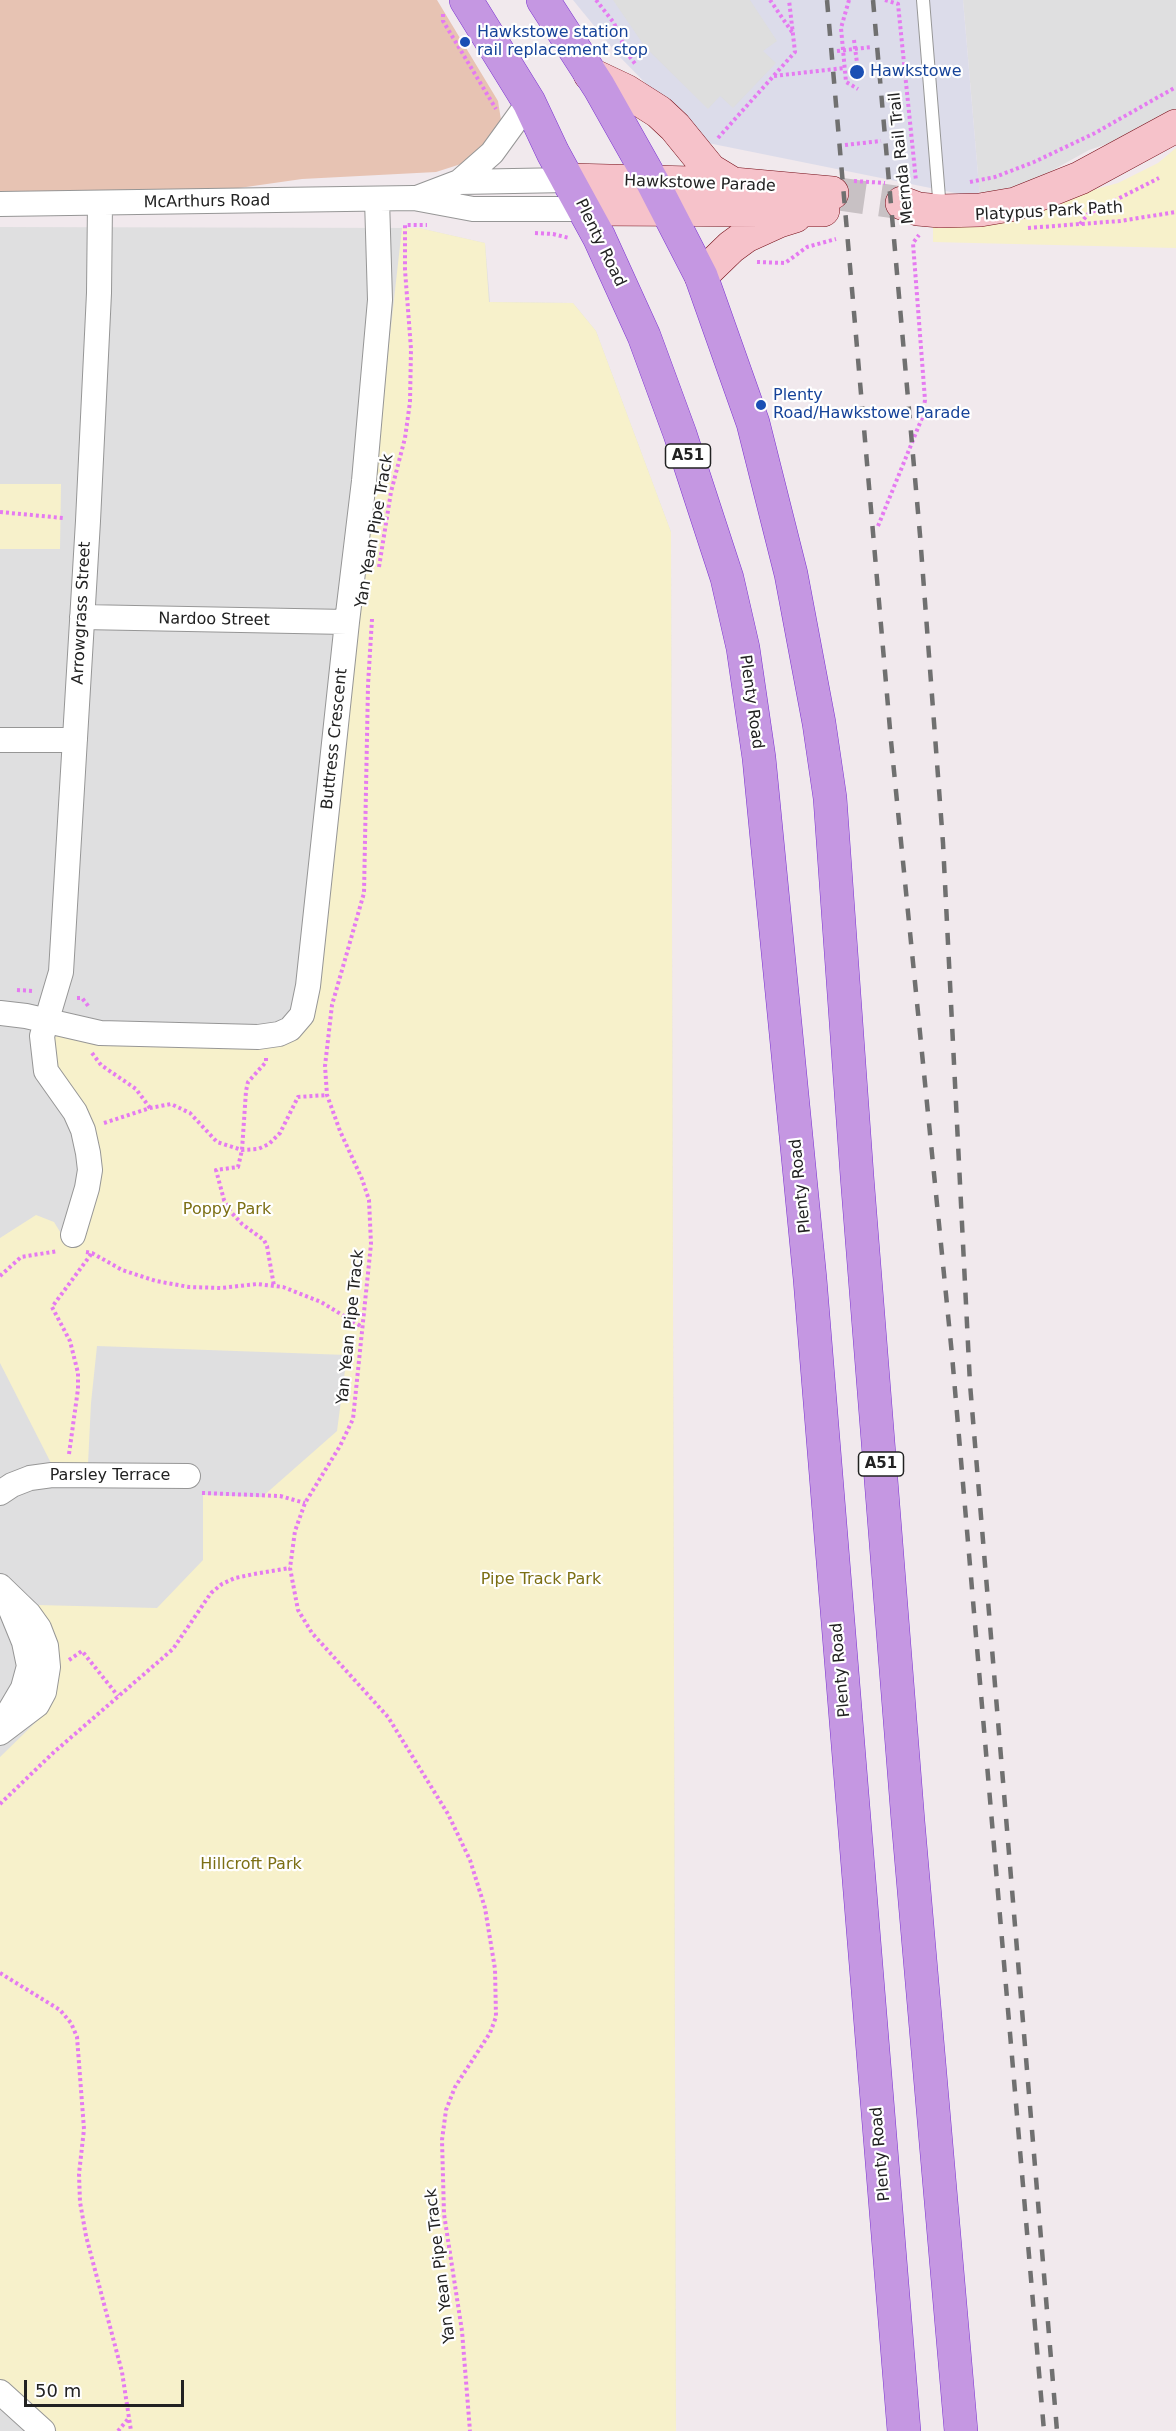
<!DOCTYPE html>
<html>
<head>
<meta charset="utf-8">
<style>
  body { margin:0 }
  #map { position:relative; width:1176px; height:2431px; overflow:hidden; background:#f1e9ed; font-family:"DejaVu Sans",sans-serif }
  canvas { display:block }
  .scale { position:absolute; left:24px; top:2380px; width:160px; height:27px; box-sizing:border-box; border:3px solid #222; border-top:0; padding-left:8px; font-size:18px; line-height:21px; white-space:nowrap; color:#222; -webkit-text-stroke:4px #fff; paint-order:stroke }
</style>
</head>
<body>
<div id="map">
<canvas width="1176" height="2431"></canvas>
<div class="scale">50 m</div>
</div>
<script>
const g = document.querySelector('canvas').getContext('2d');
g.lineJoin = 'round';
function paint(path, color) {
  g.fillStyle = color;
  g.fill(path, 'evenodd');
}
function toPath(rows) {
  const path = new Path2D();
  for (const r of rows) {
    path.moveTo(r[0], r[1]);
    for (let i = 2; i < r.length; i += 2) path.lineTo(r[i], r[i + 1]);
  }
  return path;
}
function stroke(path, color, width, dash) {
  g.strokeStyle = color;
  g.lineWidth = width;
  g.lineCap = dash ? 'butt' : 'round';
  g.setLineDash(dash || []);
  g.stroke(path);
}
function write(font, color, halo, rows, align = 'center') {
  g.font = font + ' "DejaVu Sans",sans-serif';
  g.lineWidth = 4.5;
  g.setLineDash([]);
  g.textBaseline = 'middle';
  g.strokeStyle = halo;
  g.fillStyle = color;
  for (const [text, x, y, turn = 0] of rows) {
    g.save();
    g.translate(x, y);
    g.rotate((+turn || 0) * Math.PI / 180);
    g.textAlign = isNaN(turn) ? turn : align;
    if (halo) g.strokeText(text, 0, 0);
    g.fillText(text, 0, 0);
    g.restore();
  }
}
paint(toPath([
  [963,0,1176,0,1176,114,1130,136,1089,150,1024,186,980,198],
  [0,227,419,228,485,243,490,302,573,303,596,331,671,532,676,2431,0,2431]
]), '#dfdfe0');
paint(toPath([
  [573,0,963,0,980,198,703,142,617,54]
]), '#dcdcea');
paint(toPath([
  [0,0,437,0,498,101,501,120,498,131,472,158,461,164,436,172,302,179,225,190,0,196]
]), '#e7c3b3');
paint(toPath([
  [1176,148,1176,248,933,242,933,222,1082,193,1118,183,1158,163],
  [402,228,419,228,485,243,489,302,573,303,596,331,671,532,676,2431,57,2431,0,2379,0,1757,42,1716,51,1625,37,1605,157,1608,203,1560,203,1495,262,1497,337,1431,347,1355,97,1346,91,1403,88,1464,52,1465,0,1363,0,1238,36,1215,54,1222,62,1235,91,1206,51,1041,58,1035,271,1047,316,997],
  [0,484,61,484,60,549,0,549]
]), '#f7f1cb');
paint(toPath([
  [613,0,750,0,777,41,763,51,776,63,733,108,720,96,708,109,645,47]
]), '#dedede');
stroke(toPath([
  [832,193,902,203]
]), '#c8c1c4', 33, [33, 16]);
const lane = toPath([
  [923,0,940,210]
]);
const street = toPath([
  [459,182,492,153,529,102],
  [417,198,459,182,568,180],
  [0,204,414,198,473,209,584,209],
  [82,617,347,622],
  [0,740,75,740],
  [0,1013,26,1016,100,1033,258,1037,279,1034,290,1029,302,1015,308,986,347,622,364,481,380,300,377,199],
  [73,1235,87,1188,90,1170,88,1153,83,1130,75,1112,46,1071,42,1036,61,972,88,521,99,293,100,203],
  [0,1493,12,1485,30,1478,52,1475,188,1476],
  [0,1586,29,1614,39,1628,46,1646,48,1667,44,1692,37,1705,0,1733],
  [0,1727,23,1688,29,1666,24,1642,6,1598],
  [0,2392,43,2431]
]);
const secondary = toPath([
  [590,74,626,91,659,112,675,127,710,170,733,184],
  [568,180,733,184,832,193],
  [902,203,918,209,940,211,980,210,1015,204,1080,178,1176,126],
  [584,209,823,210],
  [701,276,731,247,746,236,779,221,795,216]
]);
const highway = toPath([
  [466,0,529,102,553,153,599,237,644,336,680,434,727,578,743,648,759,758,810,1279,904,2431],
  [543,0,599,87,652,181,701,276,753,423,791,574,819,723,830,798,857,1176,908,1821,961,2431]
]);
stroke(lane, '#969696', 14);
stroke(street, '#969696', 26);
stroke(secondary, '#750d17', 34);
stroke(highway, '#7b35d0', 34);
stroke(toPath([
  [596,0,614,23,627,53,636,65],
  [770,0,792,32],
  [849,0,841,28,846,82,858,89],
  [885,0,898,4,916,181],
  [443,14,443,21,496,109],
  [854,40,857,63],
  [837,51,872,47],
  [774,76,844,68],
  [718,138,795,52,789,0],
  [845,145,881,141],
  [854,181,885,183],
  [970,182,995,177,1034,162,1095,133,1176,87],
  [1080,224,1088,214,1159,178],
  [1028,228,1120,221,1176,212],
  [535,233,553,234,569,238],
  [757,262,785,263,807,247,836,239],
  [0,512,63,518],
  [878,526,922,418,925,400,913,243,919,235],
  [379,567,391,492,405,438,410,402,411,349,405,270,405,225,427,225],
  [372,619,368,685,364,893,332,1005,325,1066,327,1095,340,1131,362,1179,369,1200,371,1244,353,1419,340,1446,305,1503,295,1531,290,1568,298,1610,312,1633,388,1717,448,1814,470,1860,485,1908,495,1969,496,2017,490,2033,455,2087,446,2110,442,2140,444,2214,462,2331,470,2431],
  [17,990,34,991],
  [77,998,82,998,89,1007],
  [92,1053,101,1065,136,1089,150,1108],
  [266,1058,266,1062,248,1082,246,1091,242,1150,238,1167,216,1170,224,1200,231,1212,242,1224,264,1240,267,1246,274,1286],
  [104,1123,150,1108,171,1104,190,1113,217,1142,242,1150,258,1149,269,1144,280,1133,298,1097,327,1095],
  [86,1252,92,1253,122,1270,156,1281,189,1287,221,1288,257,1284,283,1287,321,1302,362,1327],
  [0,1276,21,1257,58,1251],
  [69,1454,78,1389,78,1373,70,1341,52,1307,92,1253],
  [202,1493,280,1496,305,1503],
  [69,1660,82,1651,118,1696],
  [0,1804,53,1753,173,1649,211,1593,222,1584,235,1578,254,1574,290,1568],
  [0,1973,60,2010,71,2023,77,2037,84,2129,79,2174,80,2202,86,2236,122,2372,131,2431],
  [118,2431,128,2419]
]), '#e57af1', 4, [3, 3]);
stroke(lane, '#fff', 12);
stroke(street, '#fff', 24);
stroke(secondary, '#f6c2ca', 33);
stroke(highway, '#c597e2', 33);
stroke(toPath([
  [827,0,891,741,952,1355,1044,2431],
  [873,0,920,535,943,843,970,1384,1057,2431]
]), '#707070', 4.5, [12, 12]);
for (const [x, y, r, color] of [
  [465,42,6,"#1a4fb4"],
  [857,72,8,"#1a4fb4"],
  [761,405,6,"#1a4fb4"]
]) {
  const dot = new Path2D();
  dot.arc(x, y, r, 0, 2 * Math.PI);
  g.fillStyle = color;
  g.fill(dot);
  stroke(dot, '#fff', 2);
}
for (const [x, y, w] of [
  [688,456,45],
  [881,1464,45]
]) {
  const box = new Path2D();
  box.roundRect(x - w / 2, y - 12, w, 24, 4.5);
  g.fillStyle = '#fff';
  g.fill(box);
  stroke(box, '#222', 1.5);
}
write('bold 15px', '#222', null, [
  ["A51",688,456],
  ["A51",881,1464]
]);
write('16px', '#164399', '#fff', [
  ["Hawkstowe station",477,33],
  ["rail replacement stop",477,51],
  ["Hawkstowe",870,72],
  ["Plenty",773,396],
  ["Road/Hawkstowe Parade",773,414]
], 'left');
write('16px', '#222', '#fff', [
  ["Mernda Rail Trail",902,158,-96],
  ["Hawkstowe Parade",700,184,2],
  ["McArthurs Road",207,202,-1],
  ["Platypus Park Path",1049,212,-3],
  ["Plenty Road",600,243,64],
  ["Yan Yean Pipe Track",375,531,-80],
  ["Arrowgrass Street",82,613,-87],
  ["Nardoo Street",214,620,1],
  ["Plenty Road",751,702,82],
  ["Buttress Crescent",335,739,-84],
  ["Plenty Road",801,1186,-96],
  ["Yan Yean Pipe Track",351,1327,-84],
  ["Parsley Terrace",110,1476],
  ["Plenty Road",841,1670,-95],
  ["Plenty Road",881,2154,-95],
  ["Yan Yean Pipe Track",441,2266,-97]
]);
write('16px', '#7c6f14', '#fff', [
  ["Poppy Park",227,1210],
  ["Pipe Track Park",541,1580],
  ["Hillcroft Park",251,1865]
]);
</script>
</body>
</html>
